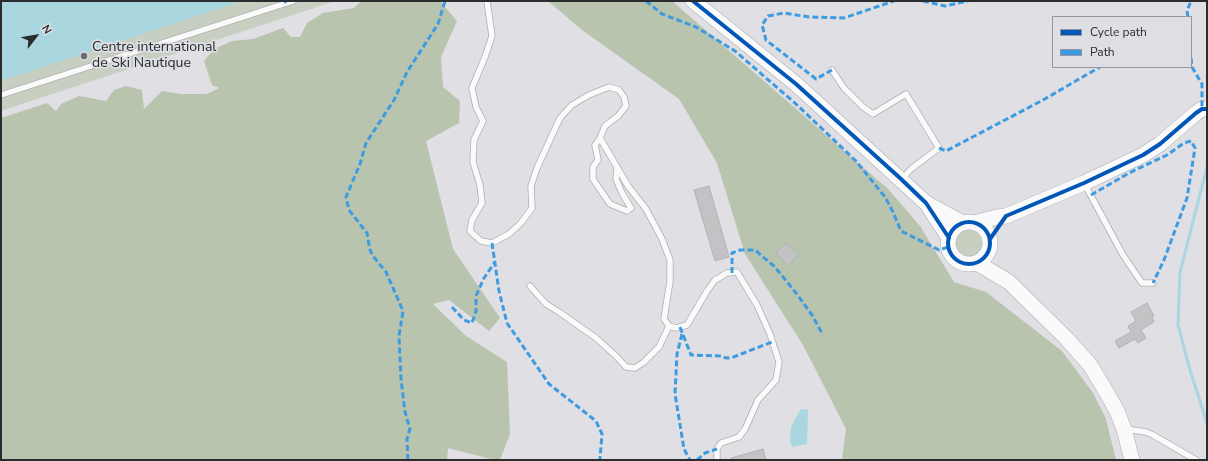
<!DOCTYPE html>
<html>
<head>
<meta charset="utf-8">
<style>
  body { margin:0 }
  #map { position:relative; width:1208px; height:461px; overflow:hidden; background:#dfdfe4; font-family:"Nunito Sans",sans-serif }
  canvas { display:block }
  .frame { position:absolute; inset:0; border:2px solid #2b2c2e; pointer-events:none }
  .legend { position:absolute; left:1052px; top:16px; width:140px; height:52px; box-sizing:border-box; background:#dedee5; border:1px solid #96979c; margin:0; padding:5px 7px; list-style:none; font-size:12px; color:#2b2c2e }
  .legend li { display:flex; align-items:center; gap:8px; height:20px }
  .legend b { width:20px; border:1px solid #96979c }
  .north { position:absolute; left:16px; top:16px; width:40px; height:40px; -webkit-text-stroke:3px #dedee5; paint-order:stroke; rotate:59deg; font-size:11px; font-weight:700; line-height:16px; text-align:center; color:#2b2c2e }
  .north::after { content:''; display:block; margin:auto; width:14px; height:18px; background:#2b2c2e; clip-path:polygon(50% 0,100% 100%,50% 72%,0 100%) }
</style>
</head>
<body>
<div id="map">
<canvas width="1208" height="461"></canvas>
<div class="frame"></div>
<ul class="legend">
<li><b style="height:5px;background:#0057b8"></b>Cycle path</li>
<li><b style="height:5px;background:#3d9ce1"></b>Path</li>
</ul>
<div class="north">N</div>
</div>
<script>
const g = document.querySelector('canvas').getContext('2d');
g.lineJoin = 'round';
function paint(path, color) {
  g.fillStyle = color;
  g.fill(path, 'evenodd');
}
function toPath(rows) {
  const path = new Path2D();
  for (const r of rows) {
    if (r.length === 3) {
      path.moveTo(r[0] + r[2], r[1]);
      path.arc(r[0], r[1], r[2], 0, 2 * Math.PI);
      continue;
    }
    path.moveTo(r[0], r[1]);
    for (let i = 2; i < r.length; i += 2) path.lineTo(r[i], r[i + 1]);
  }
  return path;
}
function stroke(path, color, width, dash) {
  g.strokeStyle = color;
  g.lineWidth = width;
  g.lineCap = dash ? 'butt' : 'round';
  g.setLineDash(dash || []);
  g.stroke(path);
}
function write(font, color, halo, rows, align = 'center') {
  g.font = font + ' "Nunito Sans",sans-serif';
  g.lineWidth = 3.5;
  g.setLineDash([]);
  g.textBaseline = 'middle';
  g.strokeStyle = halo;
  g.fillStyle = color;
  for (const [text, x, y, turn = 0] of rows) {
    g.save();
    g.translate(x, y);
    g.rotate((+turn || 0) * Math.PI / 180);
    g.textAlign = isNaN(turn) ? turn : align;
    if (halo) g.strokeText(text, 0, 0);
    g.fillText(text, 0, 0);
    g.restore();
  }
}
paint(toPath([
  [1,1,335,1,1,111],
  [969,243,16]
]), '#c7d0c0');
paint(toPath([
  [361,1,440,1,457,21,441,57,443,87,460,101,459,123,426,141,453,249,500,318,489,331,449,300,433,304,466,336,507,362,510,434,500,460,495,460,448,448,447,460,1,460,1,118,47,103,56,111,61,104,79,96,106,101,114,90,126,86,142,90,144,109,162,91,181,94,207,94,219,88,212,85,204,61,214,49,232,41,253,39,283,28,291,37,300,37,307,23,323,13,354,8],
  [548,1,672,1,888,189,920,226,954,282,986,292,1062,351,1093,393,1106,419,1116,460,842,460,846,429,803,345,745,254,717,163,679,99,582,30]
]), '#b9c4af');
paint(toPath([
  [1,1,242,1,1,81],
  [801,409,808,410,807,444,793,447,790,442,791,428,794,421]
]), '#aad6df');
stroke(toPath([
  [1207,167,1180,272,1178,325,1190,370,1207,423]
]), '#aad6df', 3);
const building = toPath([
  [709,186,729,257,715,261,694,190,709,186],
  [785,243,798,255,788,265,776,253,785,243],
  [1147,303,1154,316,1152,317,1154,322,1141,330,1146,338,1138,343,1135,339,1119,348,1115,341,1131,332,1128,326,1136,321,1131,312,1147,303],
  [763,449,766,460,732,460,731,458,763,449]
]);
paint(building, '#c3c3c6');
stroke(building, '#b3b3b6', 1);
const lane = toPath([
  [487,1,492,36,485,57,472,88,476,107,483,121,474,140,473,162,480,185,482,203,472,220,470,231,481,241,492,243,509,234,521,223,532,208,531,186,537,168,560,118,572,105,589,95,609,87,619,90,624,97,626,106,618,116,605,126,600,138,628,186,646,209,662,239,670,260,670,281,664,319,669,326,676,328,687,325,707,291,715,280,727,273,737,272,757,305,770,334,779,362,776,380,758,400,745,429,739,437,721,443,717,449,717,460],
  [832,70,844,88,863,107,873,114,906,94,939,148,911,169,902,179],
  [1,95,293,1],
  [600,138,595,145,598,160,593,167,593,179,610,204,627,211,631,208,622,193,616,179,617,169],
  [1084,183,1123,255,1142,283,1153,283],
  [530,286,546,304,559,312,596,338,616,356,626,367,635,368,644,362,659,347,669,326],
  [1126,429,1146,432,1153,435,1196,460]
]);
const secondary = toPath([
  [693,1,796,84,926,203,963,223],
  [928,206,949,238],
  [969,243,21],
  [974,223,997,217,1006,216,1084,183,1122,165,1143,155,1160,144,1196,113,1202,109,1207,109],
  [977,263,1009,282,1066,338,1090,365,1104,388,1117,411,1124,429,1132,460]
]);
stroke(lane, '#aeaeb1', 7);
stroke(secondary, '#aeaeb1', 16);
stroke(lane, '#fafafb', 5.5);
stroke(secondary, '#fafafb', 15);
stroke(toPath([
  [285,1,286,3],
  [646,1,662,14,696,27,735,51,796,104,856,161,885,197,893,212,901,231,939,250,948,247],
  [923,1,945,6,968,1],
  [1188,17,1187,11,1191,1],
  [1191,58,1192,67,1202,84,1202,109],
  [832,70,816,79,766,40,762,25,768,16,784,13,809,17,844,18,894,1],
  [939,148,946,151,1043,100,1100,67],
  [1091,195,1129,173,1167,155,1184,143,1191,141,1195,148,1187,198,1164,260,1153,283],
  [492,243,499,291,507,323,549,384,596,421,602,434,600,459,599,460],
  [732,273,732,253,740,250,755,250,775,267,796,293,812,315,823,335],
  [452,307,464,320,472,323,476,311,476,296,484,278,495,262],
  [680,327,691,355,721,356,726,358,731,358,772,342],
  [682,334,677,354,675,394,684,449,690,460],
  [408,460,407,439,410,429,405,412,401,379,399,336,403,311,386,272,373,256,370,250,367,233,349,210,346,197,360,164,366,143,394,100,407,72,438,24,445,1],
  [697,460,705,453,717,449]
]), '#3d9ce1', 3, [6, 3]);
stroke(toPath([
  [693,1,796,84,901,179,926,203,949,238],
  [969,243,21],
  [990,239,1006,216,1084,183,1143,155,1160,144,1196,113,1202,109,1207,109]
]), '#0057b8', 4);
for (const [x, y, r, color] of [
  [84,56,4,"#6a6b6e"]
]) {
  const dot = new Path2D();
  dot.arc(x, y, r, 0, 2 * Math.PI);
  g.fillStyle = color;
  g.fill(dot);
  stroke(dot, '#dedee5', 1.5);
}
write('14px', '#2b2c2e', '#dedee5', [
  ["Centre international",92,48],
  ["de Ski Nautique",92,64]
], 'left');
</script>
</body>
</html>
